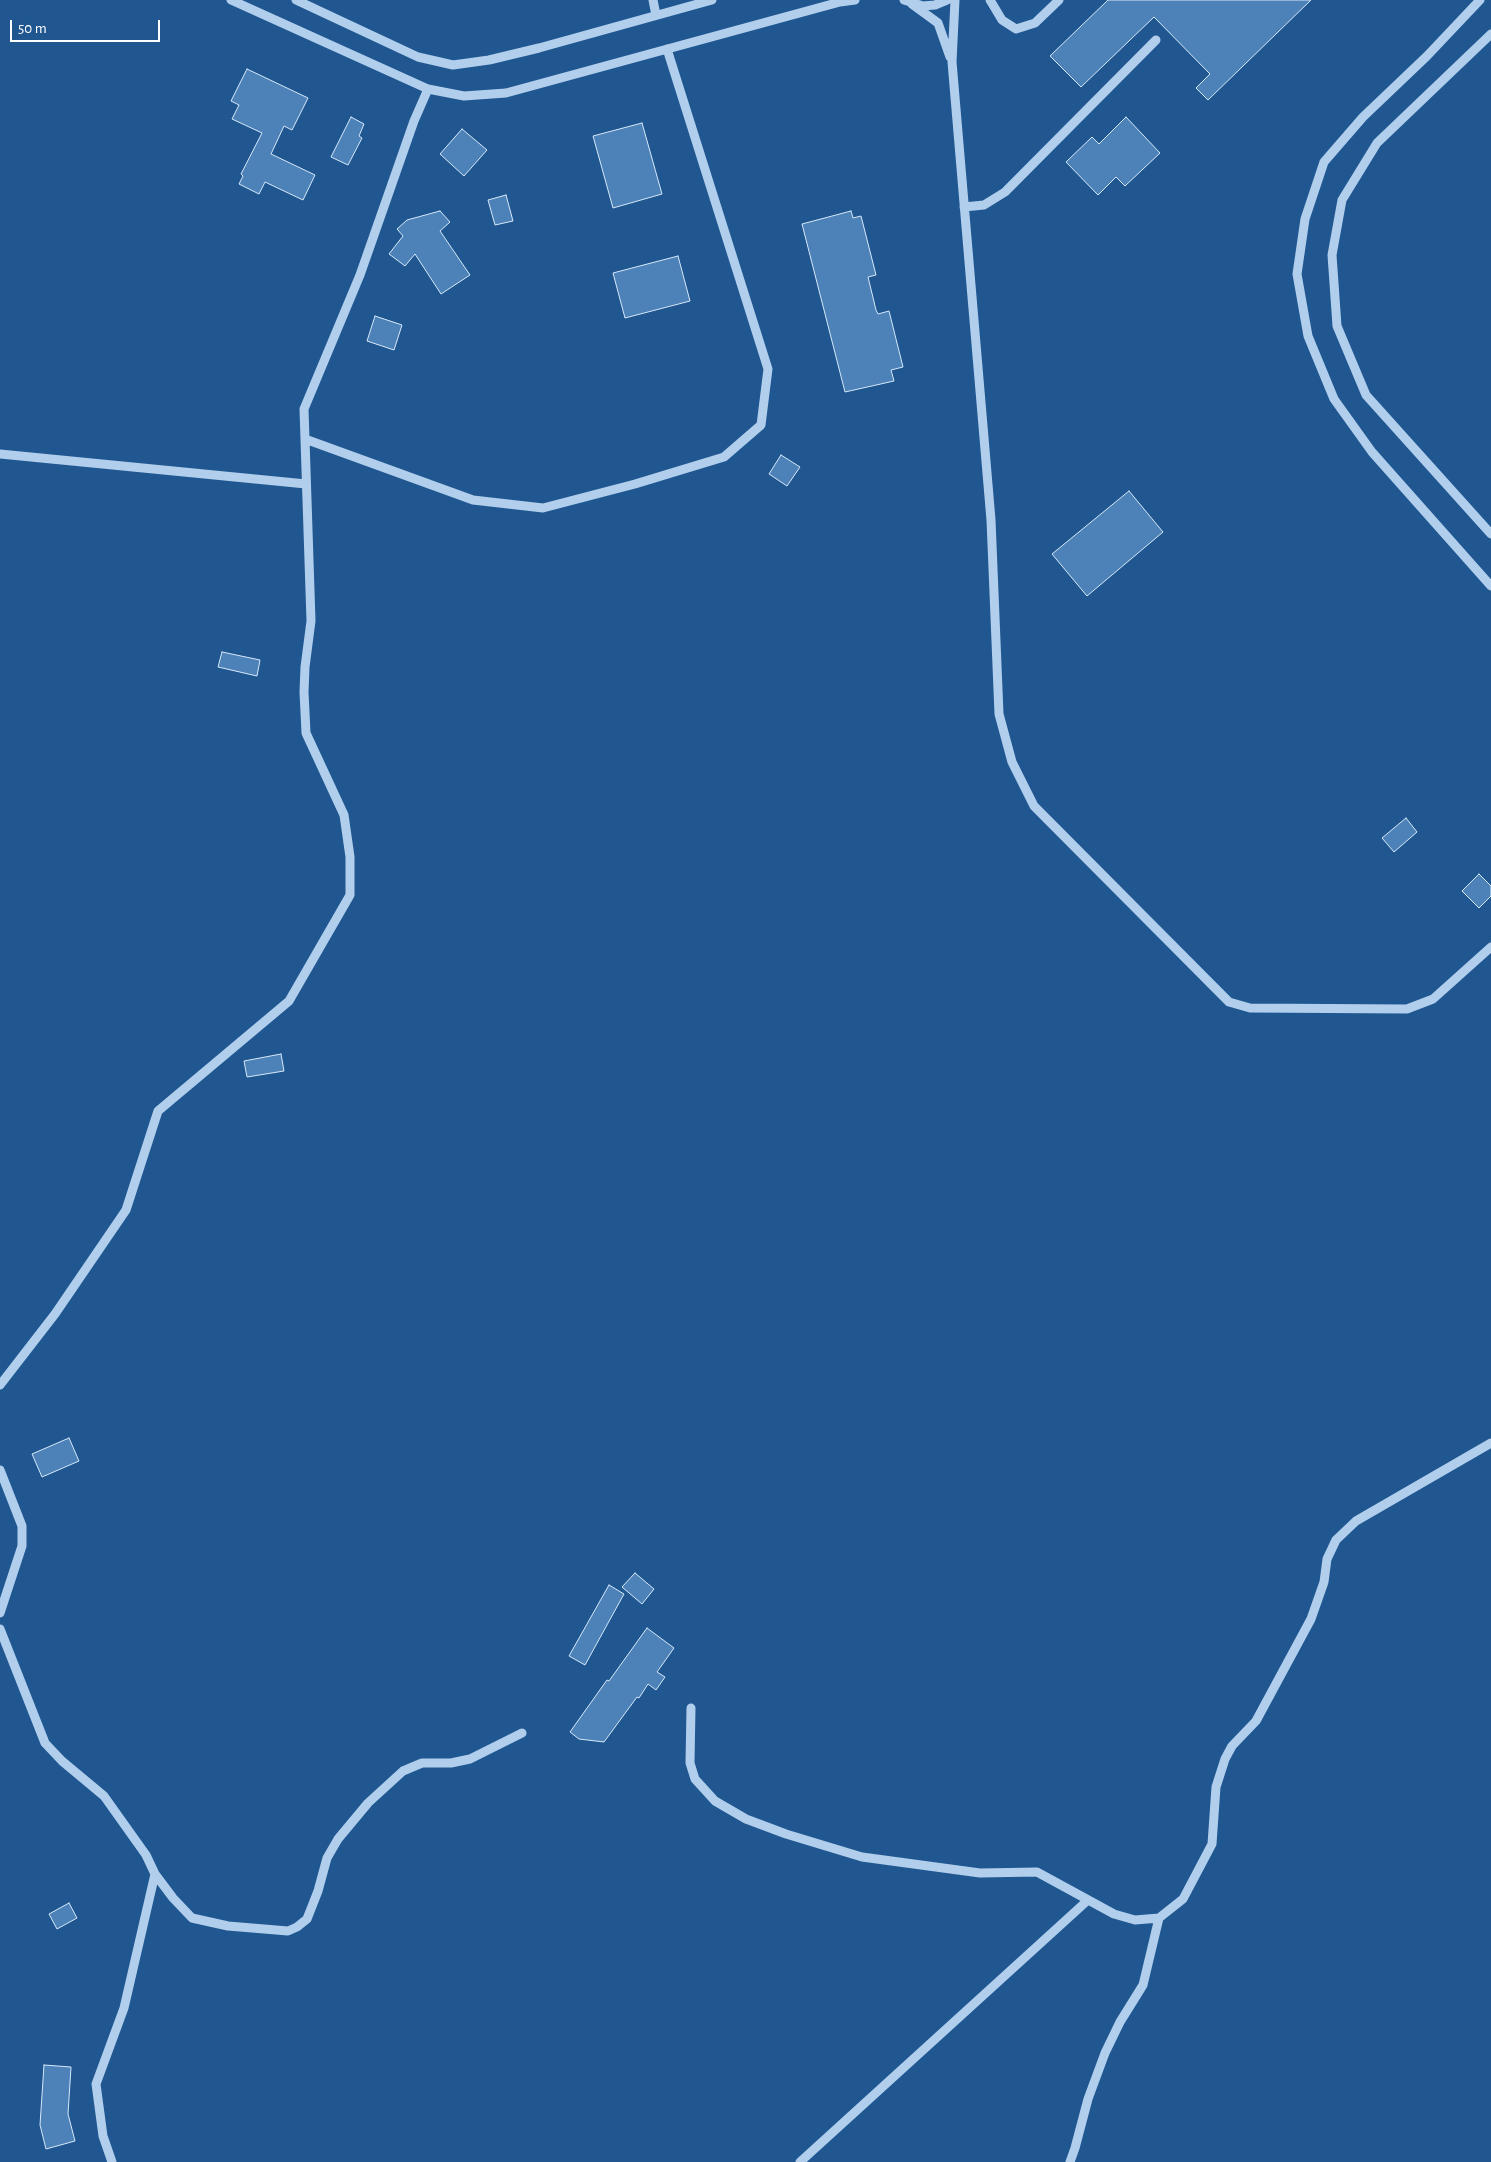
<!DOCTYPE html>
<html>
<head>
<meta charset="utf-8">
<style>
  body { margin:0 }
  #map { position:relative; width:1491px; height:2162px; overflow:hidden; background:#205791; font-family:"Alegreya Sans",sans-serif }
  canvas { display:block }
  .scale { position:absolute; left:10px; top:20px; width:150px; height:22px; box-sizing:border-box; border:2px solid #fff; border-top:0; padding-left:6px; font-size:15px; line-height:18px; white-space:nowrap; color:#fff; -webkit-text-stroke:4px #205791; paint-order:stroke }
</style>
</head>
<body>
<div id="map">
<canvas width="1491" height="2162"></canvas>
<div class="scale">50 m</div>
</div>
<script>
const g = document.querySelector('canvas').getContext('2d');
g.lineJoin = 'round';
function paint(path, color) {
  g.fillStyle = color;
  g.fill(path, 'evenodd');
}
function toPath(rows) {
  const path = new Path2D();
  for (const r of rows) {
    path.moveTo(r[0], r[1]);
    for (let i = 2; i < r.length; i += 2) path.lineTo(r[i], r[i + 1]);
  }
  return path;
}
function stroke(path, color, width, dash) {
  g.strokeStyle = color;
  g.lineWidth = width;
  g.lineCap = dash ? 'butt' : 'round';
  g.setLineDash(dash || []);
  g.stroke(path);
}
const building = toPath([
  [1108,0,1311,0,1208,100,1196,88,1210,74,1154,17,1081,87,1050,56,1108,0],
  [247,69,308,98,292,130,284,126,271,154,315,175,303,200,265,182,259,194,239,184,243,176,241,174,262,133,232,119,239,105,231,101,247,69],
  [351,117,364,124,359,136,362,138,348,165,331,157,351,117],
  [1126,117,1160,153,1125,186,1116,177,1098,195,1066,162,1092,137,1099,144,1126,117],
  [642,123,662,194,613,208,593,136,642,123],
  [462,129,487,150,464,176,440,154,462,129],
  [506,195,513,221,495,225,488,200,506,195],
  [440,211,450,222,440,231,470,275,441,294,415,254,405,266,389,254,403,236,397,229,407,220,440,211],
  [851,211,853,218,861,216,876,275,868,277,876,310,878,314,889,311,903,367,891,370,894,381,845,392,802,224,851,211],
  [678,256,690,301,625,318,613,273,678,256],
  [375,316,402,325,394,350,367,341,375,316],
  [781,455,800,467,787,486,769,474,781,455],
  [1129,491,1163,532,1087,596,1052,554,1129,491],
  [222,652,260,660,257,676,218,667,222,652],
  [1406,818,1417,832,1394,852,1382,838,1406,818],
  [1479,874,1491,886,1491,896,1479,908,1462,891,1479,874],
  [281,1054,284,1071,247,1077,244,1061,281,1054],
  [69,1438,79,1461,42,1477,32,1454,69,1438],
  [635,1573,654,1589,642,1604,622,1587,635,1573],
  [609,1585,624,1594,585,1665,569,1656,609,1585],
  [647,1628,674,1648,657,1672,665,1677,656,1690,648,1684,639,1698,637,1697,604,1742,579,1739,570,1732,607,1680,609,1681,647,1628],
  [69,1903,77,1918,57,1929,49,1914,69,1903],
  [44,2065,71,2067,68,2114,75,2141,46,2149,40,2125,44,2065]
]);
paint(building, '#4d82b9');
stroke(building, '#d7e8f9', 1);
stroke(toPath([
  [231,0,428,89,464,96,506,93,840,2,855,0],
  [296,0,418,57,453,65,489,60,539,48,712,0],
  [653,0,656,15],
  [904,0,923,6,935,5,947,0],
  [955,0,952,62,991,520,999,714,1012,762,1034,806,1229,1002,1250,1008,1407,1009,1433,999,1491,947],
  [990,0,1002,20,1016,29,1035,23,1059,0],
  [1480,0,1427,56,1363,117,1324,162,1305,219,1297,274,1308,336,1334,399,1372,452,1491,586],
  [912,4,938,23,950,57],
  [1491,34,1377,143,1342,200,1332,255,1337,326,1366,395,1491,534],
  [964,207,984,205,1005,192,1156,40],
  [305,439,473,500,543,508,635,484,724,457,761,425,768,369,667,49],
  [0,454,306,484],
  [0,1385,55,1314,126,1210,158,1111,289,1001,350,895,350,857,344,815,306,733,304,692,305,667,311,621,304,409,360,275,414,121,428,89],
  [0,1470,22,1526,22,1546,0,1613],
  [0,1629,45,1743,62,1761,104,1796,146,1855,155,1874,124,2008,96,2084,103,2136,112,2162],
  [691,1708,690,1763,695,1779,715,1801,746,1819,786,1834,862,1857,980,1873,1037,1872,1114,1914,1135,1920,1159,1918,1183,1899,1212,1844,1216,1787,1225,1759,1232,1746,1256,1721,1311,1619,1324,1582,1327,1559,1336,1540,1356,1521,1491,1443],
  [155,1874,173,1898,192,1918,228,1926,288,1931,297,1927,307,1919,318,1891,327,1858,338,1839,368,1803,403,1771,422,1763,451,1763,470,1759,522,1733],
  [800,2162,1088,1900],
  [1070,2162,1075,2148,1088,2099,1105,2053,1120,2022,1143,1985,1159,1918]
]), '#b1cfed', 9);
</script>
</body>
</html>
